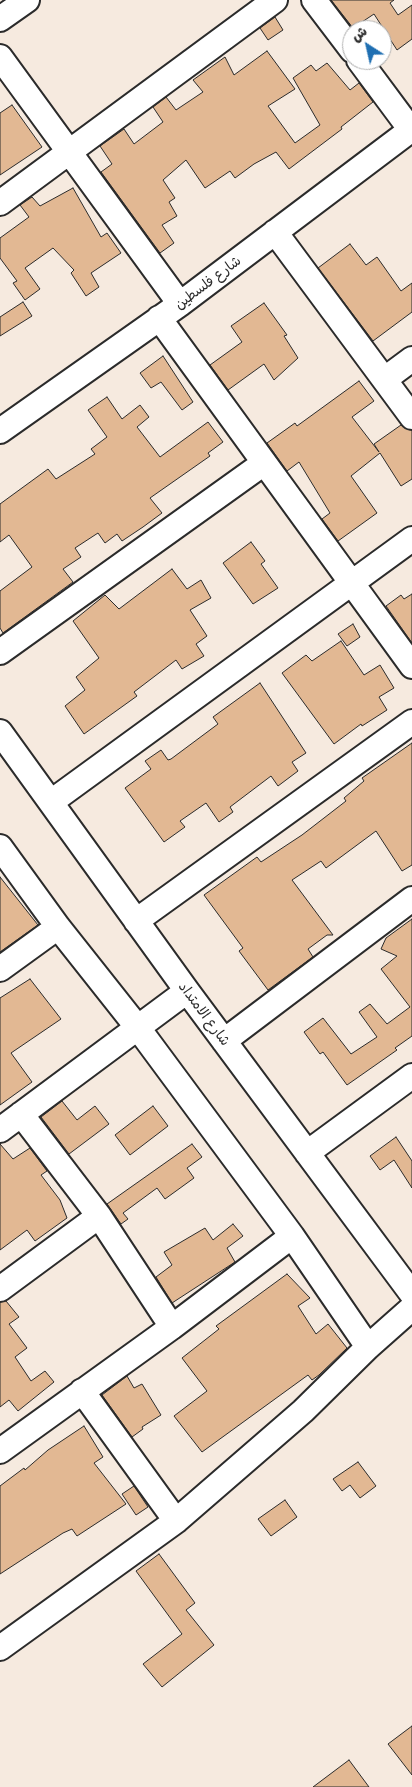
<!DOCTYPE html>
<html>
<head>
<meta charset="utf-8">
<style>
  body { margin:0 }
  #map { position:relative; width:412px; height:1787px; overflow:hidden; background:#f6eadf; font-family:Delius,"Playpen Sans Arabic",sans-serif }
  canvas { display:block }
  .north { position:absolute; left:342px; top:20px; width:50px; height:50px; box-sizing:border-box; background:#fff; border:1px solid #aaa; border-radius:50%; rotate:325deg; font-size:14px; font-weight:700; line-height:20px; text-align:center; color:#2b2b2b }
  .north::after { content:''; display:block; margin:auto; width:18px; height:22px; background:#1f6fb2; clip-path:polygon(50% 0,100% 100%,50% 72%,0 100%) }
</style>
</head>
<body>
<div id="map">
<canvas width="412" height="1787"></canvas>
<div class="north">ش</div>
</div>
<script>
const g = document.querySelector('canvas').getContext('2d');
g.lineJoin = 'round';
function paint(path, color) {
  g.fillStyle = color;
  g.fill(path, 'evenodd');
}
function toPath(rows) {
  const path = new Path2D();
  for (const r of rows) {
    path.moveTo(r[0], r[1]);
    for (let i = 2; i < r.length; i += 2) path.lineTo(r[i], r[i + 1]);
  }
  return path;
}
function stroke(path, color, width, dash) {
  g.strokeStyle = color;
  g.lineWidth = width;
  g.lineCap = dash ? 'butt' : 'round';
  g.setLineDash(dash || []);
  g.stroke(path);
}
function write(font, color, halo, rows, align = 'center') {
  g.font = font + ' Delius,"Playpen Sans Arabic",sans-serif';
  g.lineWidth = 4.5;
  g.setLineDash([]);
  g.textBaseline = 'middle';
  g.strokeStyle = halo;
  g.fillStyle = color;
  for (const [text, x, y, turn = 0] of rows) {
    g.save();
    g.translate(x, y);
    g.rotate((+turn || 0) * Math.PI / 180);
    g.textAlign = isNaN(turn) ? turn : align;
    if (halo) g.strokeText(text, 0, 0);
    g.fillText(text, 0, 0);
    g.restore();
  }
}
const building = toPath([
  [331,0,394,0,390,3,398,15,412,5,412,39,397,50,374,14,353,28,331,0],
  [275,17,283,30,268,40,260,28,275,17],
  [267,51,295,89,268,106,295,143,320,125,293,78,311,65,316,71,327,63,350,90,359,83,373,102,341,127,342,129,289,169,276,152,254,164,235,178,230,171,205,188,186,160,163,180,175,198,169,202,177,216,162,225,174,243,160,253,101,172,112,164,100,146,124,129,134,144,163,122,153,107,166,97,176,110,203,92,193,80,225,57,234,75,267,51],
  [12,105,42,147,0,175,0,113,12,105],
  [73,188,101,237,107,233,121,253,91,273,99,287,86,296,71,273,74,270,53,248,25,268,40,289,25,300,13,283,17,281,0,258,0,238,29,217,20,205,32,197,40,206,73,188],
  [350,244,366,265,377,257,401,291,412,283,412,312,373,341,318,268,350,244],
  [23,302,32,316,0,336,0,317,23,302],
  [264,303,287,335,284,336,298,358,274,380,264,364,228,390,210,365,242,342,231,326,264,303],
  [163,356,193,402,182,410,161,382,151,388,140,373,163,356],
  [359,381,374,401,352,417,379,452,374,444,401,425,412,430,412,479,401,486,380,453,351,476,377,513,338,541,322,519,330,513,299,462,287,471,267,443,295,423,297,426,359,381],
  [107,397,122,419,140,405,149,417,137,427,160,457,208,422,223,442,208,453,210,456,150,498,162,513,143,527,122,541,117,534,105,543,98,533,75,548,81,557,63,569,73,582,3,633,0,628,0,591,32,567,9,535,0,542,0,504,48,469,56,479,95,454,91,449,107,437,88,410,107,397],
  [251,542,265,561,261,564,278,588,253,604,223,563,251,542],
  [172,569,187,589,201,580,211,598,190,610,207,636,196,644,204,656,182,669,176,660,134,692,137,696,84,734,65,706,85,690,76,677,99,658,73,621,105,595,119,609,172,569],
  [412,594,412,643,386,606,401,595,404,599,412,594],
  [353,624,360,637,347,646,338,634,353,624],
  [341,641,364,675,380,665,394,688,379,697,387,710,362,726,361,724,334,744,282,673,306,655,312,661,341,641],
  [260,683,306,753,292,762,298,771,278,786,271,776,230,807,233,812,219,822,206,803,180,821,185,827,164,842,125,788,151,769,145,761,161,750,168,760,171,759,218,724,213,717,260,683],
  [412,743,412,865,402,871,376,831,326,868,321,861,292,880,333,935,327,935,308,949,313,957,268,990,239,951,243,948,204,895,257,857,261,862,302,835,346,801,344,798,364,781,362,778,412,743],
  [0,877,38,925,0,952,0,877],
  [412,919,412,1036,395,1048,397,1050,347,1085,323,1052,320,1054,304,1032,323,1018,351,1054,377,1037,359,1012,370,1004,387,1024,410,1007,381,969,397,956,381,949,386,938,412,919],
  [30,979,61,1019,11,1053,32,1082,0,1105,0,998,30,979],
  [62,1101,77,1120,95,1106,109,1124,69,1154,41,1117,62,1101],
  [153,1106,168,1126,130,1155,115,1135,153,1106],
  [396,1137,412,1161,412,1188,394,1160,380,1170,370,1156,396,1137],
  [0,1144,13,1159,30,1148,47,1171,41,1175,60,1200,67,1218,35,1241,27,1230,0,1250,0,1144],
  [192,1144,202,1157,187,1168,194,1178,165,1199,157,1188,123,1213,128,1219,121,1224,107,1204,192,1144],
  [233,1224,243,1236,227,1248,235,1262,172,1303,156,1277,172,1265,164,1252,205,1228,213,1240,233,1224],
  [287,1274,310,1298,298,1306,316,1334,328,1324,347,1348,319,1375,312,1380,308,1375,202,1452,174,1416,207,1391,182,1358,219,1329,216,1326,287,1274],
  [6,1301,19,1317,9,1324,27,1348,15,1357,31,1381,45,1371,54,1382,18,1411,9,1400,0,1407,0,1302,6,1301],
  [127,1376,134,1388,142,1384,161,1415,142,1427,143,1429,132,1437,102,1395,127,1376],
  [84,1426,103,1457,94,1463,126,1504,77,1536,72,1529,63,1533,0,1574,0,1486,24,1468,25,1470,48,1450,84,1426],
  [358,1462,376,1486,360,1498,350,1485,342,1491,333,1479,358,1462],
  [134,1486,148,1507,136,1515,122,1494,134,1486],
  [285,1500,297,1517,271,1536,258,1519,285,1500],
  [159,1554,195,1603,186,1610,214,1645,162,1687,143,1664,182,1634,136,1571,159,1554],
  [412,1726,412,1775,388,1744,412,1726],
  [349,1760,369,1787,313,1787,349,1760]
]);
paint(building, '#e2b893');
stroke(building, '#2b2b2b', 1);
const minor = toPath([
  [314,0,352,50],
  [0,19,27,0],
  [0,57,180,304],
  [359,60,411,130],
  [0,203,275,0],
  [275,232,412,417],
  [159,318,412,666],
  [385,379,412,359],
  [0,431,180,304,412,129],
  [0,652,264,463],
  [0,732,187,991,412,1294],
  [51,802,412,539],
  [0,847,58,927,138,1028,292,1236,368,1347],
  [136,921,412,722],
  [0,969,58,927],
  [224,1041,412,899],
  [21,1114,99,1216,172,1327],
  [0,1130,187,991],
  [307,1153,412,1076],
  [0,1289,99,1216],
  [82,1391,176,1521],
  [0,1451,172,1327,292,1236],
  [0,1648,176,1521,303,1411,368,1347,412,1308]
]);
stroke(minor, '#2b2b2b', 28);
stroke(minor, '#fff', 24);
write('14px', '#2b2b2b', '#fff', [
  ["شارع فلسطين",208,283,-37],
  ["شارع الامتداد",204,1014,53]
]);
</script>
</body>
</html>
